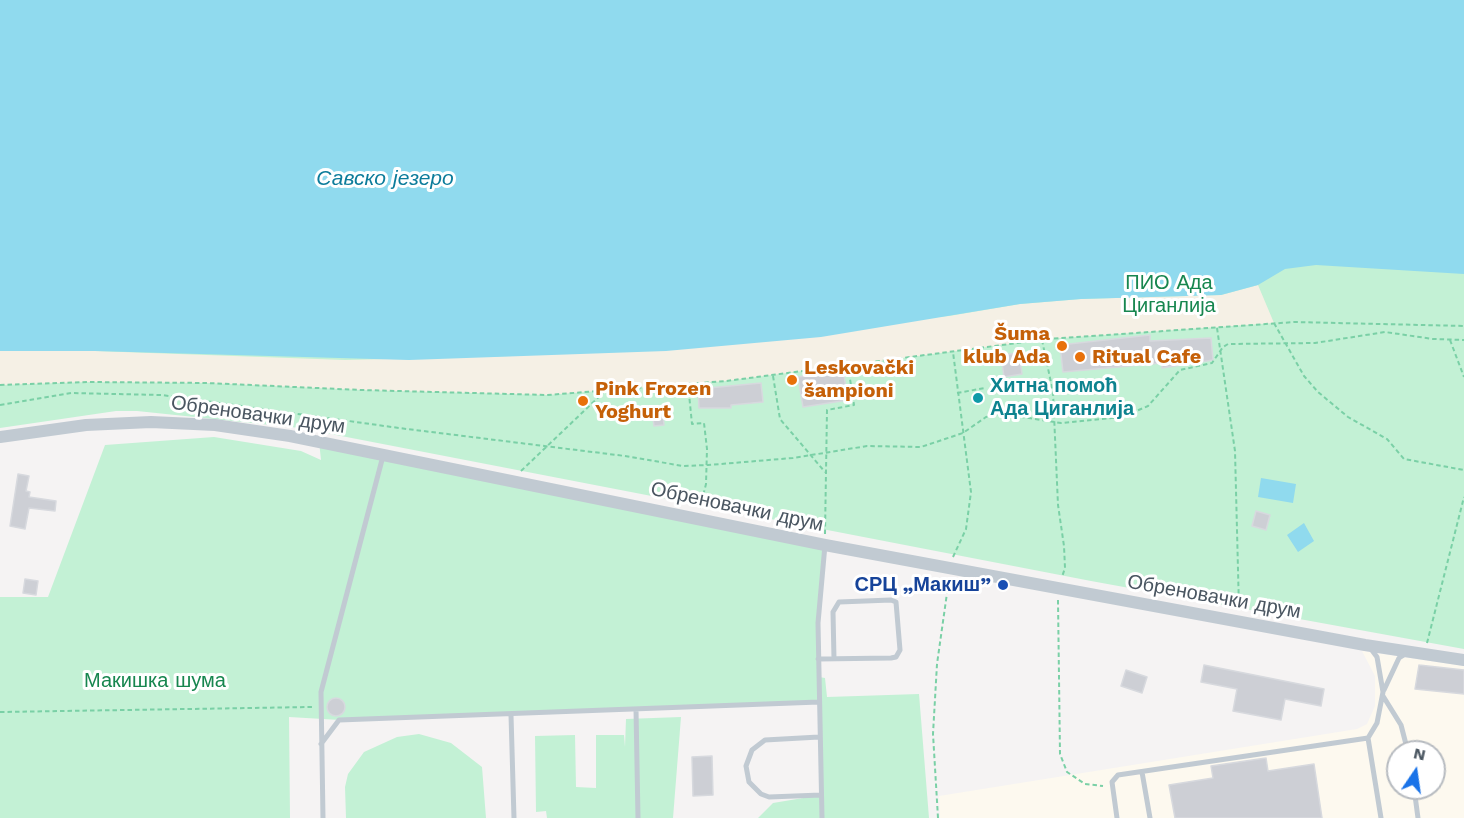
<!DOCTYPE html>
<html>
<head>
<meta charset="utf-8">
<style>
  body { margin:0 }
  #map { position:relative; width:1464px; height:818px; overflow:hidden; background:#f5f3f3; font-family:"Work Sans",sans-serif }
  canvas { display:block }
  .north { position:absolute; left:1386px; top:740px; width:60px; height:60px; box-sizing:border-box; background:#fff; border:2px solid #b7bbc0; border-radius:50%; rotate:13deg; font-size:16px; font-weight:700; line-height:24px; text-align:center; color:#4a5661 }
  .north::after { content:''; display:block; margin:auto; width:21px; height:27px; background:#1a73e8; clip-path:polygon(50% 0,100% 100%,50% 72%,0 100%) }
</style>
</head>
<body>
<div id="map">
<canvas width="1464" height="818"></canvas>
<div class="north">N</div>
</div>
<script>
const g = document.querySelector('canvas').getContext('2d');
g.lineJoin = 'round';
function paint(path, color) {
  g.fillStyle = color;
  g.fill(path, 'evenodd');
}
function toPath(rows) {
  const path = new Path2D();
  for (const r of rows) {
    if (r.length === 3) {
      path.moveTo(r[0] + r[2], r[1]);
      path.arc(r[0], r[1], r[2], 0, 2 * Math.PI);
      continue;
    }
    path.moveTo(r[0], r[1]);
    for (let i = 2; i < r.length; i += 2) path.lineTo(r[i], r[i + 1]);
  }
  return path;
}
function stroke(path, color, width, dash) {
  g.strokeStyle = color;
  g.lineWidth = width;
  g.lineCap = dash ? 'butt' : 'round';
  g.setLineDash(dash || []);
  g.stroke(path);
}
function write(font, color, halo, rows, align = 'center') {
  g.font = font + ' "Work Sans",sans-serif';
  g.lineWidth = 6;
  g.setLineDash([]);
  g.textBaseline = 'middle';
  g.strokeStyle = halo;
  g.fillStyle = color;
  for (const [text, x, y, turn = 0] of rows) {
    g.save();
    g.translate(x, y);
    g.rotate((+turn || 0) * Math.PI / 180);
    g.textAlign = isNaN(turn) ? turn : align;
    if (halo) g.strokeText(text, 0, 0);
    g.fillText(text, 0, 0);
    g.restore();
  }
}
paint(toPath([
  [1362,651,1464,666,1464,818,940,818,939,796,1357,729,1367,724,1375,706,1375,676],
  [1398,752,1434,752,1434,788,1398,788]
]), '#fdf9ef');
paint(toPath([
  [0,0,1464,0,1464,649,1091,581,300,428,137,411,116,411,0,428],
  [214,437,301,451,321,460,319,441,825,545,819,595,819,677,825,678,827,697,919,694,929,818,758,818,773,803,821,795,819,703,340,720,289,717,290,818,0,818,0,597,48,597,105,445],
  [681,717,673,818,547,818,546,811,536,812,535,736,575,735,576,787,596,788,596,735,624,735,625,747,626,719],
  [419,734,451,743,482,767,486,818,346,818,345,787,348,774,364,752,397,737]
]), '#c3f1d5');
paint(toPath([
  [1258,285,1274,323,1048,339,726,381,547,395,361,390,207,383,87,382,0,385,0,351,95,351,345,360,512,356,949,316,1020,304,1081,299,1221,295]
]), '#f5f0e5');
paint(toPath([
  [0,0,1464,0,1464,274,1316,265,1285,269,1258,285,1221,295,1081,299,1020,304,821,337,666,351,409,360,95,351,0,351],
  [1261,478,1296,484,1293,503,1258,497],
  [1304,523,1314,541,1298,552,1287,535]
]), '#90daee');
const building = toPath([
  [1150,335,1150,341,1211,338,1213,360,1162,368,1162,363,1063,372,1060,345,1150,335],
  [1019,353,1022,374,1004,377,1001,355,1019,353],
  [843,370,848,400,803,407,798,377,843,370],
  [761,383,763,402,731,405,731,408,699,408,698,389,761,383],
  [662,406,664,425,654,426,653,418,648,418,647,408,662,406],
  [18,474,29,476,26,491,30,492,29,497,56,501,55,511,29,508,25,529,10,526,18,474],
  [1256,511,1270,515,1266,530,1252,526,1256,511],
  [25,579,38,581,36,595,23,593,25,579],
  [1204,665,1324,689,1321,706,1285,699,1281,720,1233,711,1237,689,1201,682,1204,665],
  [1419,665,1464,670,1464,694,1415,689,1419,665],
  [1126,670,1147,677,1142,693,1121,686,1126,670],
  [336,707,9],
  [712,756,713,795,693,796,692,757,712,756],
  [1266,758,1268,771,1314,764,1322,818,1175,818,1169,785,1213,778,1211,766,1266,758]
]);
paint(building, '#cdcfd5');
stroke(building, '#d7d9de', 1.5);
stroke(toPath([
  [1274,323,1304,376,1318,392,1348,417,1387,439,1404,459,1464,470],
  [1217,328,1235,451,1239,609],
  [1042,340,1053,392,1058,505,1064,546,1065,568,1062,577],
  [1450,340,1464,377],
  [773,376,780,419,825,472],
  [688,384,692,424,704,423,707,449,706,484,700,508],
  [0,385,87,382,207,383,361,390,547,395,726,381,1048,339,1295,322,1464,326],
  [957,393,985,388],
  [0,405,71,393,162,395,399,428,625,456,683,466,708,465,793,458,867,446,921,447,963,433,986,417,994,415,1009,415,1061,423,1122,417,1148,406,1180,370,1212,363,1223,347,1228,344,1315,343,1385,332,1433,339,1464,340],
  [521,471,606,390],
  [825,534,827,410,854,405,848,366],
  [953,557,966,529,971,492,953,352],
  [1058,600,1060,754,1067,772,1085,784,1103,786],
  [1427,643,1464,497],
  [0,712,312,707],
  [938,818,933,734,937,664,949,579]
]), '#7ad0a6', 2, [4.5, 3]);
stroke(toPath([
  [818,659,891,658,896,657,900,650,896,602,891,600,839,602,833,612,834,659],
  [1384,690,1399,658,1407,653],
  [1383,696,1401,725,1408,752],
  [636,709,638,818],
  [511,715,514,818],
  [819,737,765,740,752,750,746,766,749,782,761,794,769,797,821,795],
  [1368,738,1381,818],
  [321,744,339,720,819,702],
  [1142,772,1150,818],
  [1414,788,1418,818],
  [323,818,321,692,383,456],
  [822,818,818,623,825,545],
  [1117,818,1112,782,1118,775,1368,738,1377,723,1383,692,1377,657,1371,649]
]), '#c1cad2', 5);
stroke(toPath([
  [0,437,86,425,151,422,215,425,290,436,825,545,1365,645,1464,660]
]), '#c1cad2', 12);
for (const [x, y, r, color] of [
  [1062,346,6,"#e8710a"],
  [1080,357,6,"#e8710a"],
  [792,380,6,"#e8710a"],
  [978,398,6,"#0f9aa8"],
  [583,401,6,"#e8710a"],
  [1003,585,6,"#1a4fb4"]
]) {
  const dot = new Path2D();
  dot.arc(x, y, r, 0, 2 * Math.PI);
  g.fillStyle = color;
  g.fill(dot);
  stroke(dot, '#fff', 2);
}
write('20px', '#17864f', '#fff', [
  ["ПИО Ада",1169,283],
  ["Циганлија",1169,306],
  ["Макишка шума",155,681]
]);
write('bold 20px', '#c56008', '#fff', [
  ["Šuma",1050,334,"right"],
  ["klub Ada",1050,357,"right"],
  ["Ritual Cafe",1092,357],
  ["Leskovački",804,368],
  ["šampioni",804,391],
  ["Pink Frozen",595,389],
  ["Yoghurt",595,412]
], 'left');
write('bold 20px', '#0d838f', '#fff', [
  ["Хитна помоћ",990,386],
  ["Ада Циганлија",990,409]
], 'left');
write('20px', '#4a5661', '#fff', [
  ["Обреновачки друм",258,415,8],
  ["Обреновачки друм",737,507,12],
  ["Обреновачки друм",1214,597,10]
]);
write('bold 20px', '#164399', '#fff', [
  ["СРЦ „Макиш”",991,585]
], 'right');
write('italic 21px', '#0c7c9b', '#fff', [
  ["Савско језеро",385,179]
]);
</script>
</body>
</html>
